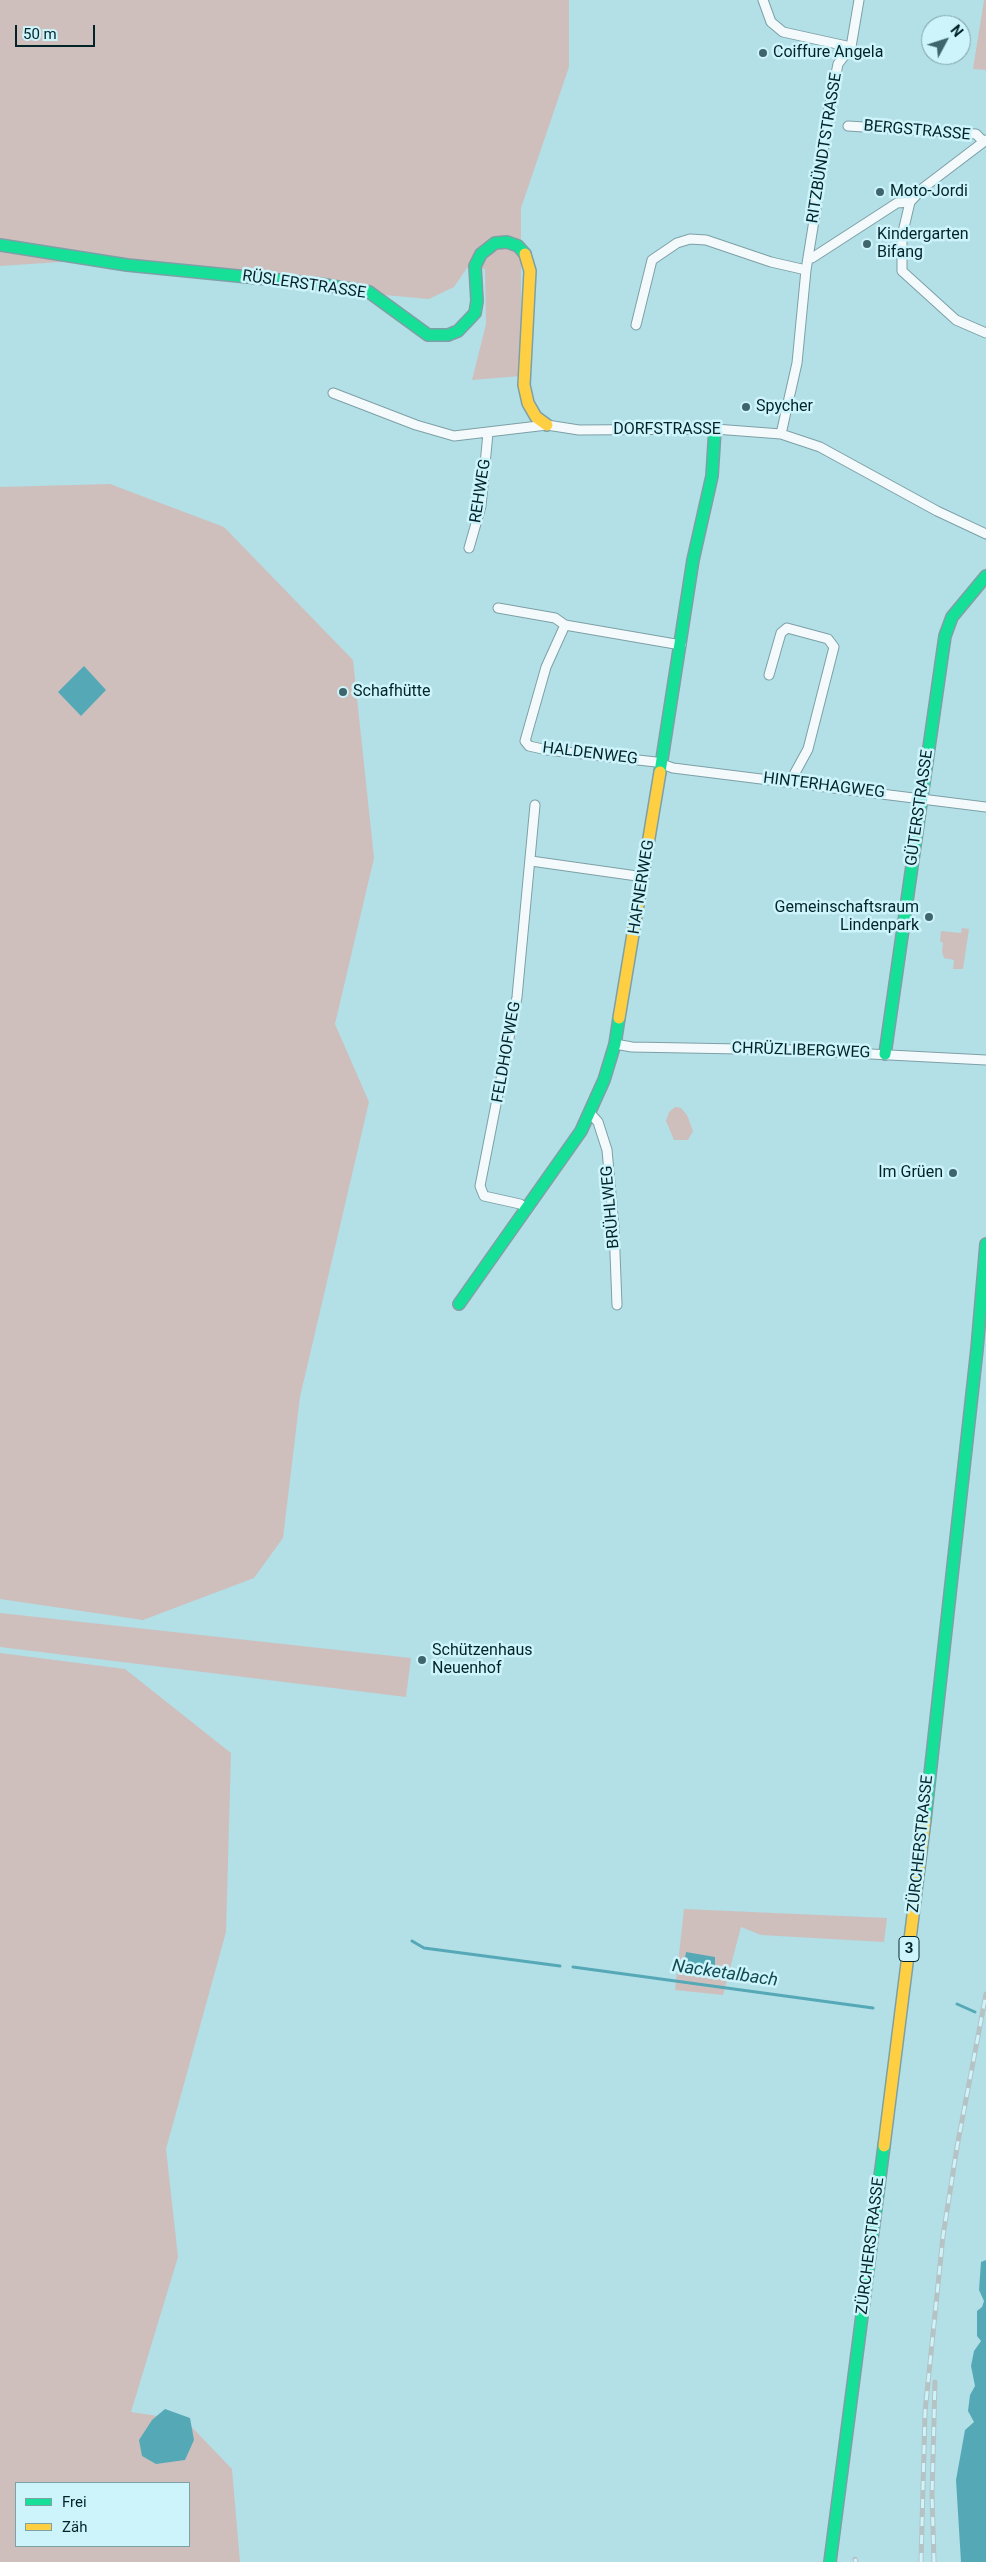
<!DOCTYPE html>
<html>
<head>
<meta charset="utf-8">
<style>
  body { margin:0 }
  #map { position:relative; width:986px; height:2562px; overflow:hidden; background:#b3dfe7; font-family:Roboto,sans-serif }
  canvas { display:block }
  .legend { position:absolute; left:15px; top:2482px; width:175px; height:65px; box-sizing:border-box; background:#cef4fb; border:1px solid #7ca1a7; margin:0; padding:6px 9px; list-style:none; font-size:15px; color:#012429 }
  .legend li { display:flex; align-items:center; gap:10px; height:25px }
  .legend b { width:25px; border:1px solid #7ca1a7 }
  .north { position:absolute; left:921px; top:15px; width:50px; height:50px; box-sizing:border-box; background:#cef4fb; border:1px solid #7ca1a7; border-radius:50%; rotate:50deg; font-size:14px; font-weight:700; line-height:20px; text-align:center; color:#012429 }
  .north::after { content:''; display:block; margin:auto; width:18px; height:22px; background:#3f656c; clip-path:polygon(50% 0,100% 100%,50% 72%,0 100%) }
  .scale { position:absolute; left:15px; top:25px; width:80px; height:22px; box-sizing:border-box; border:2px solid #012429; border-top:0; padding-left:6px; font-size:15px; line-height:18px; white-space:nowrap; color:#012429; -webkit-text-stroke:4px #cef4fb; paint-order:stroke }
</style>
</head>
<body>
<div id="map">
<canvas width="986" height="2562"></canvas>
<ul class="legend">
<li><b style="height:6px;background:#16e098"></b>Frei</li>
<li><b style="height:6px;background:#ffcf43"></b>Zäh</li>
</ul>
<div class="north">N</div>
<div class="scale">50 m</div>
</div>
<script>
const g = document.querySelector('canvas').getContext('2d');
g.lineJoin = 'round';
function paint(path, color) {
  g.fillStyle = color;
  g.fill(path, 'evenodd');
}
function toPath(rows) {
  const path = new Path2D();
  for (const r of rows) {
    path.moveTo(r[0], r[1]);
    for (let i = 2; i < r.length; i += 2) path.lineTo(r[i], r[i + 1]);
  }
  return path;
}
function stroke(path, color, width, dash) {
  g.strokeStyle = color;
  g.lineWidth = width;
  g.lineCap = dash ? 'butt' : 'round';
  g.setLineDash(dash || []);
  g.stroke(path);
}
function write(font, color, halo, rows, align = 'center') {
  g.font = font + ' Roboto,sans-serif';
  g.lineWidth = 5;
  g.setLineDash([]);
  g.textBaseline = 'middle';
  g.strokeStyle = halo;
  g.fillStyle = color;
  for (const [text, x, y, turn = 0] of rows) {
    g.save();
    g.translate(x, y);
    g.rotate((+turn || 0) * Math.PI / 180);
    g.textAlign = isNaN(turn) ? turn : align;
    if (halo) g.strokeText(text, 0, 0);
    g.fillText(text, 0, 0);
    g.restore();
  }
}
paint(toPath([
  [0,0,569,0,569,67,521,208,521,376,472,380,486,324,485,269,467,268,454,287,429,299,317,289,120,258,0,266],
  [984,0,986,0,986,70,973,69],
  [110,484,224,527,353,660,374,858,335,1024,369,1102,300,1397,283,1538,254,1578,143,1620,0,1599,0,487],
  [962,928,969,929,963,969,953,969,954,960,944,958,942,952,943,943,940,941,941,931,961,933],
  [675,1107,681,1108,687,1115,693,1131,688,1140,674,1140,666,1121,669,1112],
  [0,1613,411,1658,406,1697,0,1647],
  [0,1653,125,1669,231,1753,226,1932,166,2149,178,2257,131,2412,185,2420,232,2469,240,2562,0,2562],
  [16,2483,189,2483,189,2546,16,2546],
  [684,1909,887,1918,884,1942,761,1935,741,1927,723,1995,675,1990]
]), '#cebfbd');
paint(toPath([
  [84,666,106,690,81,716,58,692],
  [686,1952,715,1957,715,1969,705,1975,683,1971],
  [986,2260,986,2562,961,2562,956,2480,965,2430,974,2422,968,2411,970,2395,975,2386,971,2366,974,2351,981,2341,977,2336,977,2311,982,2307,984,2301,979,2290,981,2262],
  [165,2409,190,2418,194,2440,185,2460,156,2464,142,2456,139,2440,152,2420]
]), '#55a9b7');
stroke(toPath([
  [412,1941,424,1948,560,1966],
  [573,1967,873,2008],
  [957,2004,975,2012]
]), '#55a9b7', 3);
const street = toPath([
  [763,0,771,22,783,32,851,47],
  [848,126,976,134,984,142],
  [986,140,923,188,910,202,902,236,902,271,956,320,986,333],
  [808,257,812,258,897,203,910,202],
  [636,325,652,260,677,243,690,239,706,240,771,262,806,270],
  [333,393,416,425,454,436,547,425,579,430,715,429,781,434,820,447,937,511,986,534],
  [781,434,797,363,806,270,816,208,828,113,838,64,851,47,859,0],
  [469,548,481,506,488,433],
  [498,608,555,618,565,625],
  [681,645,565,625,546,667,525,741,529,746,547,750,656,762,673,768,986,807],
  [769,675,781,633,787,628,828,639,834,647,808,749,790,782],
  [531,861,644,877],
  [615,1044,632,1047,794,1050,986,1060],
  [590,1113,598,1122,607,1150,614,1227,617,1305],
  [527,1209,520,1204,484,1196,480,1186,517,997,535,805]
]);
const fast = toPath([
  [0,245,127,265,319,284,369,292,428,335,448,335,458,331,475,313,477,301,475,266,481,254,495,243,507,242,518,246,525,254],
  [660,772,693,560,712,476,715,429],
  [885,1054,945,636,952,617,986,576],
  [459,1304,581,1131,604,1080,615,1044,619,1018],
  [925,1820,977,1349,986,1244],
  [830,2562,884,2146]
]);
const slow = toPath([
  [525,254,530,271,524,385,528,403,536,417,547,425],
  [619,1018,660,772],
  [884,2146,925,1820]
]);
stroke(street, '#7ca0a6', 11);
stroke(fast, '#7ca0a6', 14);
stroke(slow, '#7ca0a6', 14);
stroke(street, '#f4fafb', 9);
stroke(fast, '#16e098', 11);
stroke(slow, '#ffcf43', 11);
const rail = toPath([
  [855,2559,856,2562],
  [921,2562,925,2412,943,2236,957,2147,986,1994],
  [934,2562,932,2495,935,2382]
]);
stroke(rail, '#b6c3c5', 5);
stroke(rail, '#cef4fb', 3, [9]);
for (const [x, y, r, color] of [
  [763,53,5,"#3f656c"],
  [880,192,5,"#3f656c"],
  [867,244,5,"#3f656c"],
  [746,407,5,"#3f656c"],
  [343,692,5,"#3f656c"],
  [929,917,5,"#3f656c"],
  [953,1173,5,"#3f656c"],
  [422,1660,5,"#3f656c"]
]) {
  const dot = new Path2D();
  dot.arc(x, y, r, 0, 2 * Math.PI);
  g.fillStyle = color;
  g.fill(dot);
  stroke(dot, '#cef4fb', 2);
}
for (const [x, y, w] of [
  [909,1949,20]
]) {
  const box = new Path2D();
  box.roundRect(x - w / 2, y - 12.5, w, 25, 4);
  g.fillStyle = '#cef4fb';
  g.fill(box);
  stroke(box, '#012429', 1);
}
write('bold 15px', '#012429', null, [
  ["3",909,1949]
]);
write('16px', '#012429', '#cef4fb', [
  ["Coiffure Angela",773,53],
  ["Moto-Jordi",890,192],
  ["Kindergarten",877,235],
  ["Bifang",877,253],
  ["Spycher",756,407],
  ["Schafhütte",353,692],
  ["Gemeinschaftsraum",919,908,"right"],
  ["Lindenpark",919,926,"right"],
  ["Im Grüen",943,1173,"right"],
  ["Schützenhaus",432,1651],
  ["Neuenhof",432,1669]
], 'left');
write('16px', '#012429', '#cef4fb', [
  ["BERGSTRASSE",917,131,5],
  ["RITZBÜNDTSTRASSE",825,148,-81],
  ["RÜSLERSTRASSE",304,285,8],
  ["DORFSTRASSE",667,430],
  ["REHWEG",481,491,-81],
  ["HALDENWEG",590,754,7],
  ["HINTERHAGWEG",824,786,7],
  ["GÜTERSTRASSE",920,808,-82],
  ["HAFNERWEG",642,887,-81],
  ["CHRÜZLIBERGWEG",801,1051,2],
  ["FELDHOFWEG",507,1052,-80],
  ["BRÜHLWEG",611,1207,-95],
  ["ZÜRCHERSTRASSE",921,1844,-84],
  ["ZÜRCHERSTRASSE",871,2246,-83]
]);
write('italic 18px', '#134c55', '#cef4fb', [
  ["Nacketalbach",725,1974,8]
]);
</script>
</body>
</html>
